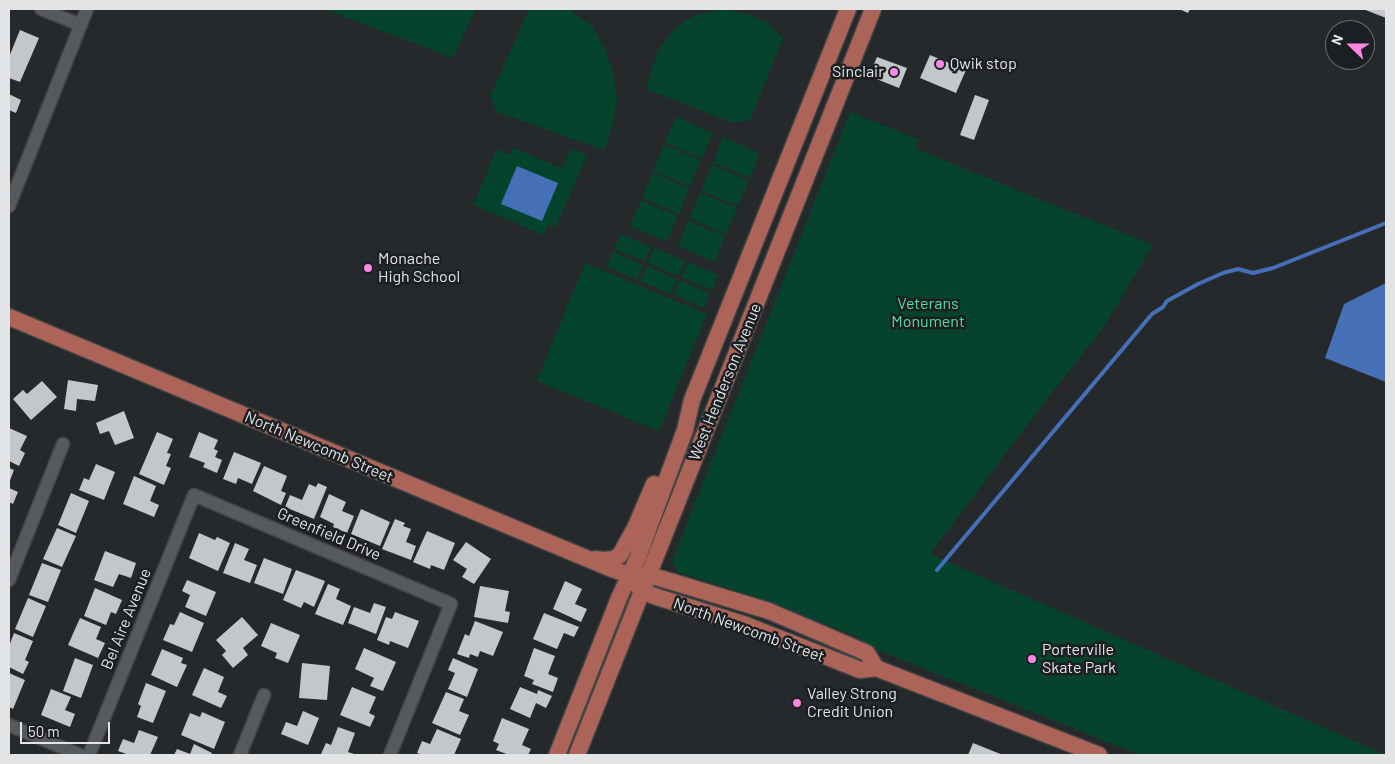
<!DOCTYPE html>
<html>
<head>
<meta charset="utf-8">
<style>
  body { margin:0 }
  #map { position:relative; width:1395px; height:764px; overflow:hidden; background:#26292b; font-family:Barlow,sans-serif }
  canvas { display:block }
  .frame { position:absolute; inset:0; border:10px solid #e2e4e6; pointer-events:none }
  .north { position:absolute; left:1325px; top:20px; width:50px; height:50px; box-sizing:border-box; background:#1c1f21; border:1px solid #6b6e70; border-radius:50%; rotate:292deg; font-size:14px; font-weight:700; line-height:20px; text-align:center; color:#e2e4e6 }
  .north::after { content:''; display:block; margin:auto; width:18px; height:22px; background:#fd86e2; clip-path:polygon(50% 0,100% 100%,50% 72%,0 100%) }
  .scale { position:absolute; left:20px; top:722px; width:90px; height:22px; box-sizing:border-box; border:2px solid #e2e4e6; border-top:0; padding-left:6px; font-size:15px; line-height:18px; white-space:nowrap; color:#e2e4e6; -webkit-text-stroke:4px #1c1f21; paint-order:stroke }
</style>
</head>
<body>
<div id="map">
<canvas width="1395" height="764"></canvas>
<div class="frame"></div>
<div class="north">N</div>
<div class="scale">50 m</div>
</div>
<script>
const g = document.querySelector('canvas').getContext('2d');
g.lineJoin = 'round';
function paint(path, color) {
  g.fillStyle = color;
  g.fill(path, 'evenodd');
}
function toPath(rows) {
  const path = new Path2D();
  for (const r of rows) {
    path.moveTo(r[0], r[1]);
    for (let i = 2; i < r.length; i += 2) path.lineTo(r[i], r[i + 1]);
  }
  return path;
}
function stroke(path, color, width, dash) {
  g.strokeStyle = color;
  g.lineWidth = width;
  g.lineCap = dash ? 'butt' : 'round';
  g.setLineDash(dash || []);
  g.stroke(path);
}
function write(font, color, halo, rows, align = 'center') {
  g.font = font + ' Barlow,sans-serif';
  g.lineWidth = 5;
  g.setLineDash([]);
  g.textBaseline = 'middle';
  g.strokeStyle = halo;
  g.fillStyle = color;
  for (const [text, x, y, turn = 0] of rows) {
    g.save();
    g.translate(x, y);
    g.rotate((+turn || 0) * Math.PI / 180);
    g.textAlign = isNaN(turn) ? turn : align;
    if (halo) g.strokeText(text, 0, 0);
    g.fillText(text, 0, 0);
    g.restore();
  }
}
paint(toPath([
  [324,9,476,9,453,58],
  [529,9,569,9,592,26,605,49,613,73,617,98,613,125,604,150,497,112,490,97],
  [722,9,748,14,768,23,783,38,750,120,733,123,647,89,652,67,661,46,676,27,693,16],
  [850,112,918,139,916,149,1153,245,1103,328,1051,394,930,554,1386,755,1140,755,870,647,856,636,771,602,678,572,672,561],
  [676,117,713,133,702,158,665,143],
  [723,137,760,153,750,178,713,163],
  [664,145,701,160,690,186,653,171],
  [513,148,562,168,571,149,587,155,556,227,549,224,544,235,473,205,497,149,510,155],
  [712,165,749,181,738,206,701,191],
  [653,173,689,188,679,214,642,198],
  [700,193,737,208,726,234,689,218],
  [641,201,678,216,667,242,630,226],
  [688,221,725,236,715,262,678,246],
  [621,234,651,247,645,262,614,249],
  [654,248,685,261,678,276,648,263],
  [613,252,643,265,637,280,607,267],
  [688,262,718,275,712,290,681,277],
  [585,263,707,314,659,431,537,381],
  [647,266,677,279,671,294,640,281],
  [680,280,710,293,704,308,674,295]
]), '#05432c');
paint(toPath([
  [517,166,558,183,542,221,501,204],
  [1386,283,1386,382,1325,358,1344,304]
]), '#4570b8');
stroke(toPath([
  [937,570,1152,314,1163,307,1167,301,1198,284,1223,273,1238,269,1253,273,1273,268,1386,223]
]), '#4570b8', 4);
paint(toPath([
  [1179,9,1190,9,1188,13],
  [1363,9,1386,9,1386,18],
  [20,30,39,38,20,82,9,78,9,57],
  [930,55,966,70,956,93,920,78],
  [877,57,907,68,899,88,869,76],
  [9,94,21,100,16,113,9,110],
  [975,95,989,100,974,140,960,135],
  [68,380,98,385,95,401,77,399,76,411,64,409],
  [42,381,57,397,31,420,13,399,23,390,27,394],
  [124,411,134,438,115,445,109,431,100,434,96,423],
  [9,428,27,436,20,450,25,453,19,466,9,461],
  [157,432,173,439,167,453,171,454,166,466,171,468,164,485,139,474],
  [199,432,218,440,214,449,218,451,215,457,222,460,217,473,203,467,205,463,189,457],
  [234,452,261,463,252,484,238,478,236,484,223,479],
  [96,464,115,472,104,500,79,490,84,478,89,480],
  [264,466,287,476,281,491,286,493,281,505,253,491],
  [9,468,14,470,9,483],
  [134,476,156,486,150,501,159,505,154,517,123,504],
  [318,483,327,487,314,519,285,507,290,495,302,500,309,484,316,487],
  [9,488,18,492,13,504,9,502],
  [71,493,89,501,76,533,58,525],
  [329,494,346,502,342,511,354,516,347,533,333,527,334,524,320,517],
  [361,509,390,522,380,546,351,534],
  [395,519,405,523,403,526,411,529,406,542,416,546,411,560,382,549],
  [57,528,76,536,62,567,43,559],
  [427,531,455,543,444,570,431,565,430,569,413,562],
  [199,533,215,540,217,537,230,543,218,571,189,558],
  [466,542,491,559,474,584,462,577,467,569,453,560],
  [235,543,249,549,244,560,257,565,250,583,223,573],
  [105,551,136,563,131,578,119,574,113,587,94,580],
  [264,558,292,569,283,594,254,583],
  [42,563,61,570,48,602,29,595],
  [296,570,325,581,314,607,304,602,301,608,283,600],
  [187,580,216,592,206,616,185,607,190,595,182,591],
  [565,581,582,589,575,604,587,609,581,622,553,609],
  [328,584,340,589,336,599,351,606,343,625,315,614],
  [480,586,509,591,505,611,510,612,508,623,474,617],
  [95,588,122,600,116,614,111,612,106,625,84,616],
  [28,598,46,606,33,637,15,629],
  [374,603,386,607,376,634,348,623,354,607,370,613],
  [180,612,204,623,192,652,163,640,170,624,174,625],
  [395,612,419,621,408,648,390,641,389,645,377,640,386,617,392,619],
  [544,613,579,627,574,637,564,633,557,649,533,639],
  [242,617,258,635,243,648,248,655,233,668,222,655,226,651,216,640],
  [80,618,101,627,96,639,105,643,98,658,68,645],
  [475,621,503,632,493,656,480,651,478,657,470,654,469,658,457,654,465,634,469,636],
  [271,623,300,635,288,663,275,658,277,653,261,646],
  [14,633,33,641,25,660,29,662,23,674,9,667,9,646],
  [364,648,396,662,383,691,370,686,374,678,355,669],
  [534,648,555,656,548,674,558,678,553,692,532,684,534,680,524,676],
  [162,649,183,658,181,663,187,665,177,687,151,675],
  [75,658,93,665,81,698,63,691],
  [453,658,478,669,467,697,448,689,455,673,448,670],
  [302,663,330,666,327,700,299,698],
  [204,668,224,677,218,692,227,696,221,708,192,695],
  [9,673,25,680,13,709,9,707],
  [146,683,166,691,153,723,137,717,141,706,138,704],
  [352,687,376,697,369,713,375,716,370,727,340,715],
  [520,687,537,694,538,690,552,696,546,708,536,703,530,718,510,709],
  [51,689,71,697,65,710,75,714,70,727,41,715],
  [446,692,464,699,459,711,469,715,460,735,432,723],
  [303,711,319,718,308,745,281,734,286,722,297,726],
  [202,712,225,722,214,749,181,735,190,713,200,717],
  [502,718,529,729,522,745,531,749,528,755,509,755,496,750,499,744,493,741],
  [338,727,355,733,348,752,357,755,321,754,326,743,331,745],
  [437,729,461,739,454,755,423,755,417,753,422,741,430,744],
  [139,730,158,737,150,755,129,755,118,751,123,739,134,743],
  [973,743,1003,755,968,755],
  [194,744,212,753,211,755,174,755,177,749,190,754]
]), '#c4c7ca');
const minor = toPath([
  [41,9,81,25],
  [9,206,87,9],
  [9,580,63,444],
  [9,725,80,755],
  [89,755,194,495,451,604,390,755],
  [240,755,264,695]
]);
const major = toPath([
  [9,317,612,569,629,575,648,575,663,579,769,611,867,653,876,668],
  [595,559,603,560,614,559,620,555,635,528,654,484],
  [635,583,642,591,654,596,746,625,860,670,876,668,1099,755],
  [557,755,619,598,638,557,685,430,692,400,848,9],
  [577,755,873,9]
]);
stroke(minor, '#424446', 15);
stroke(major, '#424446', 19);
stroke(minor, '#575a5d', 12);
stroke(major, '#ac6458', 16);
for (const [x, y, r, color] of [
  [940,64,5,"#fd86e2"],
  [894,72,5,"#fd86e2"],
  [368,268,5,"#fd86e2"],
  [1032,659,5,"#fd86e2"],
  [797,703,5,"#fd86e2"]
]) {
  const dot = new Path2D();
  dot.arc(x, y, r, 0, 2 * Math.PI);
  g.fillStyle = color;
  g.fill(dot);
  stroke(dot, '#1c1f21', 2);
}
write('16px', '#e2e4e6', '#1c1f21', [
  ["Qwik stop",950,64],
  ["Sinclair",884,72,"right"],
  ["Monache",378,259],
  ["High School",378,277],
  ["Porterville",1042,650],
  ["Skate Park",1042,668],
  ["Valley Strong",807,694],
  ["Credit Union",807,712]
], 'left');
write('16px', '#4fe0a2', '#1c1f21', [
  ["Veterans",928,304],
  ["Monument",928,322]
]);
write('16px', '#e2e4e6', '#1c1f21', [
  ["West Henderson Avenue",725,382,-68],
  ["North Newcomb Street",319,447,23],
  ["Greenfield Drive",329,534,23],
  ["Bel Aire Avenue",126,619,-68],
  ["North Newcomb Street",749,630,20]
]);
</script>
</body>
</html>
